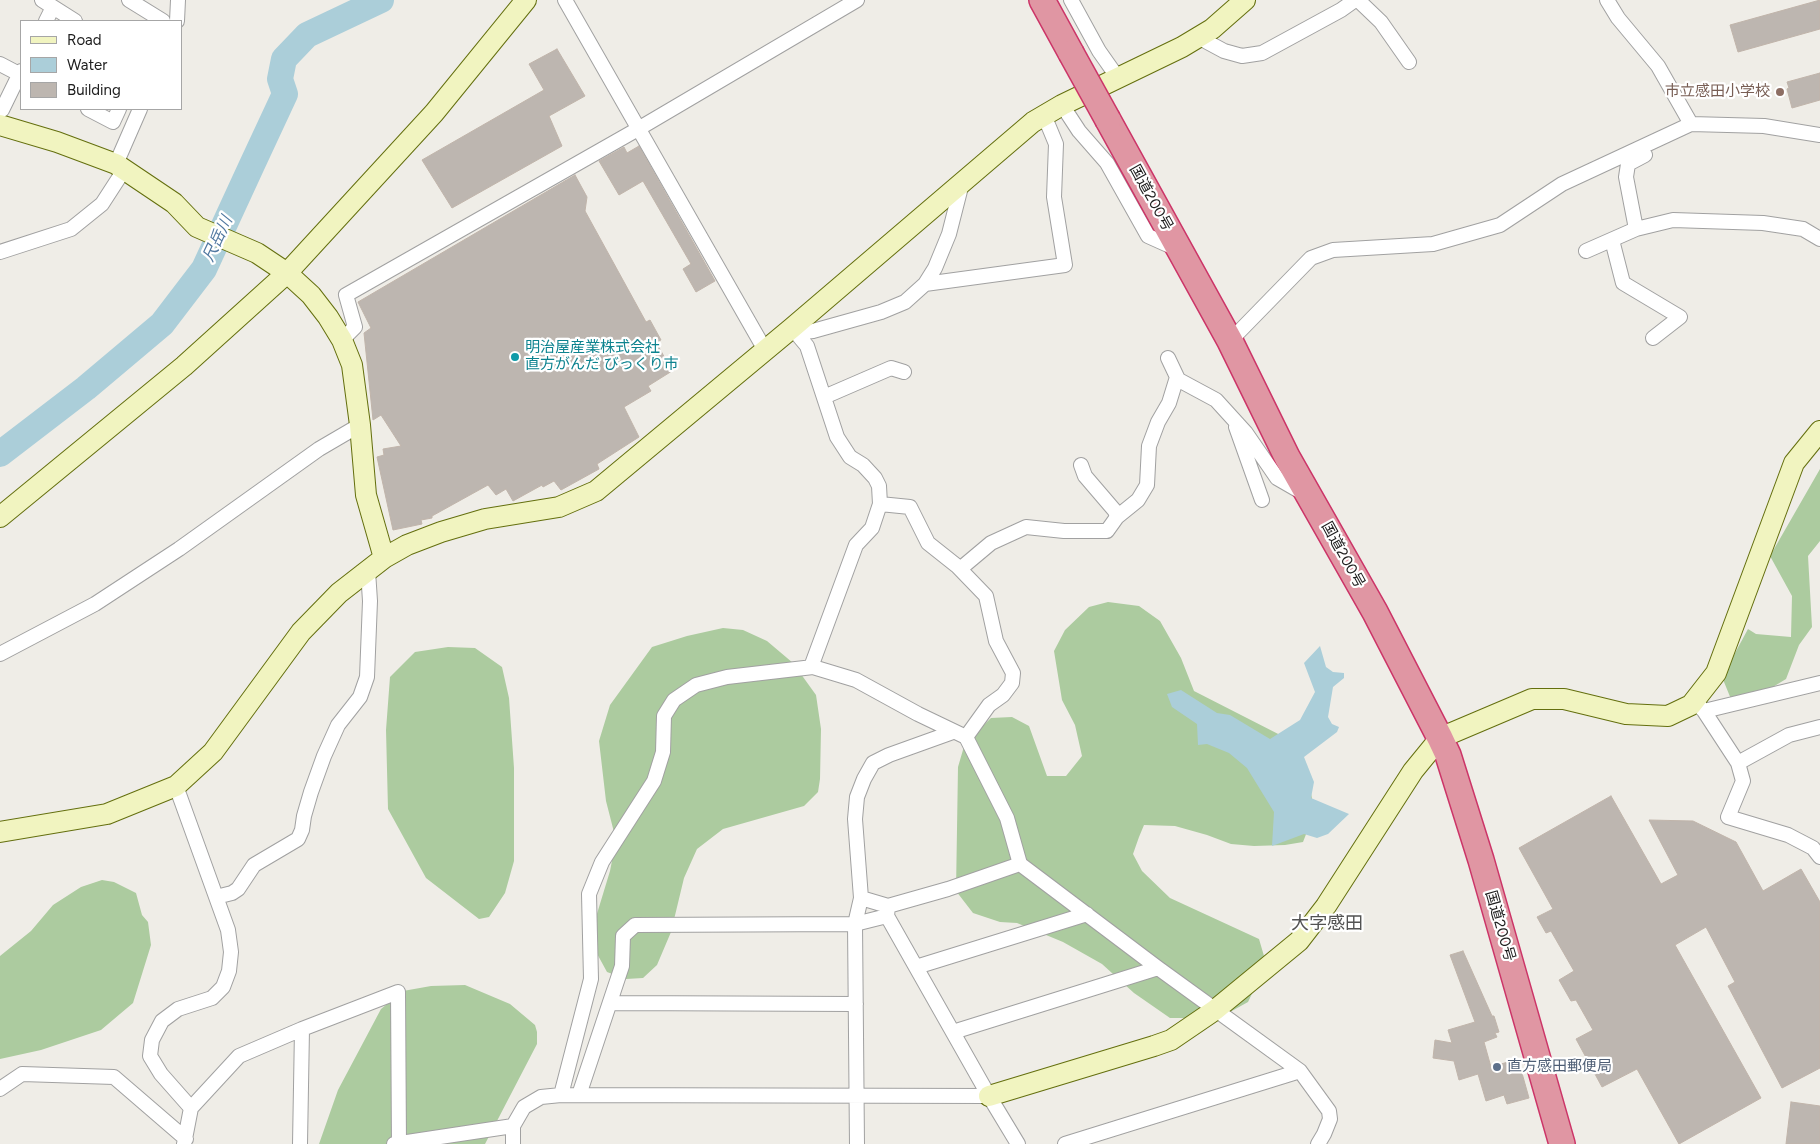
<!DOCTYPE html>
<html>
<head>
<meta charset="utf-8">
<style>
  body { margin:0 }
  #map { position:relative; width:1820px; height:1144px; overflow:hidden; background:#efede7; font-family:Figtree,sans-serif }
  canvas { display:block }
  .legend { position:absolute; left:20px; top:20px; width:162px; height:90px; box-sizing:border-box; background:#fff; border:1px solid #a6a6a6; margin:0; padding:6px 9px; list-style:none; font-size:15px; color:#202020 }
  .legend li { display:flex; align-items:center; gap:10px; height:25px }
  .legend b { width:25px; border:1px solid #a6a6a6 }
</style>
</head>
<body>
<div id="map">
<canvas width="1820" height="1144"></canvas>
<ul class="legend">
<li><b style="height:6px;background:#f1f4c0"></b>Road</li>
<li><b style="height:14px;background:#abced9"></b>Water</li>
<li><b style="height:14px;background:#bdb6b0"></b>Building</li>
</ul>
</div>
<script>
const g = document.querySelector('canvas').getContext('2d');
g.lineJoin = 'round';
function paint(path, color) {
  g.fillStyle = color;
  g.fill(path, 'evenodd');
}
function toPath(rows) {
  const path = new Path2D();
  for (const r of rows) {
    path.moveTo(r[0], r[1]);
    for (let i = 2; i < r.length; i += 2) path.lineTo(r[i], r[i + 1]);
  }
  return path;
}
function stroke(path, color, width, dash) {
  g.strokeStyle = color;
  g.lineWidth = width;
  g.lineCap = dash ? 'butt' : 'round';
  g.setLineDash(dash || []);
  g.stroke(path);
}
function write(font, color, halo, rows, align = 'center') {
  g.font = font + ' Figtree,"Noto Sans JP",sans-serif';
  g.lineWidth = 4.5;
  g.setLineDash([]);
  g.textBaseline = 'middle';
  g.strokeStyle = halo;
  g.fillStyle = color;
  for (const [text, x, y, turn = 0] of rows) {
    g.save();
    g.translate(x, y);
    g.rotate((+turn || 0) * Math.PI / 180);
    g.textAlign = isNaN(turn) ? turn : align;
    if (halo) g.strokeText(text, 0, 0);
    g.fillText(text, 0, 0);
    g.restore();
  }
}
paint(toPath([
  [1820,469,1820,541,1808,556,1812,627,1799,645,1786,679,1758,696,1733,704,1722,677,1748,629,1756,634,1791,637,1792,596,1770,556],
  [1108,602,1139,606,1160,621,1181,658,1194,691,1288,739,1308,777,1313,804,1312,819,1303,842,1285,845,1254,846,1231,844,1207,835,1175,826,1144,825,1139,837,1133,854,1142,871,1170,898,1259,939,1264,956,1260,977,1248,1002,1230,1012,1196,1018,1170,1018,1134,993,1102,964,1063,942,1017,923,1000,922,973,913,956,891,958,767,965,743,991,718,1012,717,1029,726,1047,776,1066,776,1082,756,1075,725,1062,700,1054,651,1065,630,1089,607],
  [723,628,743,630,767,641,793,663,816,695,821,729,820,779,818,792,804,806,723,829,697,849,684,878,671,932,657,965,643,978,626,979,607,972,595,950,596,917,610,871,616,840,606,801,599,741,610,705,652,647,687,636],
  [448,647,475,648,502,667,509,698,514,768,514,861,505,893,489,917,479,919,426,878,388,809,386,730,390,677,415,652],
  [102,880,114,882,136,893,142,915,148,922,151,945,133,1003,101,1030,41,1050,0,1059,0,956,31,931,53,905,81,887],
  [465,985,510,1004,535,1025,537,1032,537,1044,485,1144,319,1144,338,1090,381,1009,403,991,431,986]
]), '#accb9f');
paint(toPath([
  [1320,646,1326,667,1333,672,1344,673,1344,678,1333,687,1328,717,1332,724,1339,727,1337,732,1304,757,1314,782,1311,798,1349,814,1328,834,1317,838,1304,834,1272,846,1274,812,1247,768,1229,753,1207,744,1198,745,1197,724,1172,707,1167,694,1181,690,1217,713,1230,715,1270,739,1300,720,1315,692,1304,663]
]), '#abced9');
stroke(toPath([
  [0,454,86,388,162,324,204,269,251,167,285,94,280,79,284,59,307,35,381,0]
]), '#abced9', 26);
const building = toPath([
  [1820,0,1820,29,1738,52,1730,25,1820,0],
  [557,49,585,96,549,116,562,146,452,208,422,160,544,90,529,64,557,49],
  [1820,73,1820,100,1792,108,1787,89,1789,88,1787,82,1820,73],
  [639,146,715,281,696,292,683,269,691,264,643,181,619,195,599,161,624,147,627,153,639,146],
  [575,175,587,197,585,211,646,322,650,320,661,340,656,342,672,371,648,386,651,391,624,407,639,437,597,464,599,469,561,490,554,481,543,487,542,485,513,501,506,489,496,495,488,485,432,516,432,518,421,520,422,524,393,530,377,457,384,455,383,449,401,446,381,415,373,420,364,333,371,328,358,302,575,175],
  [1611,796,1661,884,1678,875,1649,820,1693,821,1736,842,1763,891,1801,869,1820,902,1820,1068,1782,1088,1728,986,1735,982,1706,927,1675,945,1761,1098,1679,1144,1637,1069,1602,1087,1576,1039,1593,1030,1576,1000,1571,1001,1559,980,1574,971,1551,931,1546,933,1537,917,1553,909,1519,848,1611,796],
  [1463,951,1492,1016,1494,1016,1499,1032,1495,1033,1497,1037,1484,1042,1491,1067,1518,1059,1529,1098,1507,1104,1504,1095,1486,1101,1478,1074,1459,1080,1454,1061,1433,1058,1435,1040,1452,1043,1448,1030,1475,1022,1450,955,1463,951],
  [1791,1102,1820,1106,1820,1144,1786,1144,1791,1102]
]);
paint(building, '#bdb6b0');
stroke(building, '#c0b4aa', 1);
const street = toPath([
  [42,0,75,21],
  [129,0,163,21],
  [565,0,765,350],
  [1071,0,1099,51,1118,78],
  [1358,0,1381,22,1409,62],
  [1607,0,1618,18,1658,66,1691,124],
  [46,21,53,7],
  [177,21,178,0],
  [1198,37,1224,51,1242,56,1262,53,1341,10,1355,0],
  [0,64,21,75],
  [1062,105,1079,131,1107,163,1148,236,1177,249],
  [0,109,2,110,21,71],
  [88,109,113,122,119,109],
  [1645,155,1628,164,1626,177,1636,229,1673,220,1763,223,1803,229,1820,239],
  [116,164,140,109],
  [1612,240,1623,283,1680,317,1653,338],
  [1586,251,1636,229],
  [0,252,71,229,102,204,124,170],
  [925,284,1065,265,1054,197,1056,144,1044,115],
  [792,328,807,346,837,437,850,457,863,465,875,478,879,486,880,504,872,528,856,545,811,667],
  [796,333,813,331,881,312,905,302,925,284,935,268,949,234,962,183],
  [342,340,355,327,346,295,638,129,857,0],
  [1230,341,1311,258,1333,250,1433,244,1500,225,1562,184,1691,124,1764,126,1820,135],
  [1177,379,1216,400,1246,433,1277,478,1303,493],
  [824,397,891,368,904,372],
  [1236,427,1262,500],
  [880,504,910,507,928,543,957,566,986,596,996,641,1013,673,1012,683,1003,695,989,705,966,737],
  [1117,517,1138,500,1147,485,1149,446,1158,422,1169,403,1177,377,1168,358],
  [960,569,991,543,1026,527,1064,531,1107,531,1117,517,1115,511,1085,476,1081,465],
  [0,654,95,604,179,549,319,449,360,425],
  [1695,701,1704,711,1738,763,1743,781,1728,817,1788,835,1813,848,1820,857],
  [1704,711,1820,683],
  [953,732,889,755,873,763,864,779,857,797,855,819,861,898,888,906,948,889,1020,864,1158,968,1300,1071,1329,1111,1330,1119,1324,1134,1318,1144],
  [1738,763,1789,735,1820,727],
  [176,786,228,930,231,952,229,971,223,987,212,998,178,1009,162,1021,152,1040,150,1056,161,1074,191,1108],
  [216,897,232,893,238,889,254,865,298,839,302,830,304,816,311,792,324,756,338,725,360,697,367,677,370,601,368,571],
  [888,906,887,916,989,1096,1018,1144],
  [916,967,1087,914],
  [610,1003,856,1004],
  [953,1032,1158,968],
  [0,1089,22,1074,114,1077,186,1139],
  [561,1095,591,979,589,894,602,862,654,781,663,752,664,716,674,700,696,685,727,677,813,667,856,680,918,714,966,737,1007,818,1020,864],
  [579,1095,622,966,623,936,635,925,855,924,861,898],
  [184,1144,191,1108,239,1056,302,1029,398,992,399,1144],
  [300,1144,302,1029],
  [394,1144,513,1126],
  [513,1144,513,1126,524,1107,541,1097,561,1095,989,1096],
  [857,1144,855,924,887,916],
  [1065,1144,1300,1071]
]);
const secondary = toPath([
  [0,125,57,142,116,164,174,203,197,227,257,253,287,273,311,295,328,317,342,340,352,365,360,425,366,495,384,558],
  [0,517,184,366,287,273,434,113,526,0],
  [0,832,107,814,176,786,213,752,301,632,339,593,384,558,407,545,441,532,485,519,559,507,596,491,792,328,1033,122,1062,105,1182,47,1212,29,1245,0],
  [989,1096,1154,1046,1171,1040,1215,1010,1299,941,1326,906,1413,771,1440,738,1532,699,1564,699,1626,714,1668,716,1691,705,1716,673,1794,463,1820,431]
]);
const highway = toPath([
  [1042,0,1071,53],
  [1108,120,1230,341,1287,457,1375,612,1440,738,1448,755,1481,860,1562,1144]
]);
stroke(street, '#a1a1a1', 16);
stroke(secondary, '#646f0e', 22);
stroke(highway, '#cc3568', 28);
stroke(street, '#fff', 14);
stroke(secondary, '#f1f4c0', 20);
stroke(highway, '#e096a3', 25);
const highwayBridge = toPath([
  [1071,53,1108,120]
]);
stroke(highwayBridge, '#cc3568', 28, []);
stroke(highwayBridge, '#e096a3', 25);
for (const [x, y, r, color] of [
  [1780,92,5,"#8d6e63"],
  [515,357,5,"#0f9aa8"],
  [1497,1067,5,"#5c6f8a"]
]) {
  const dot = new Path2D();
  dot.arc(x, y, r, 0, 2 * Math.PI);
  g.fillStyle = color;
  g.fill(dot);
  stroke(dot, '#fff', 2);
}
write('15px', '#785e54', '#fff', [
  ["市立感田小学校",1770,92]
], 'right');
write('15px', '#202020', '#fff', [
  ["国道200号",1151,198,61],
  ["国道200号",1343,555,61],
  ["国道200号",1500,926,74]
]);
write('15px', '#0d838f', '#fff', [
  ["明治屋産業株式会社",525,348],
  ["直方がんだ びっくり市",525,365]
], 'left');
write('15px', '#4e5e75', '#fff', [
  ["直方感田郵便局",1507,1067]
], 'left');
write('italic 16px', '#5178a0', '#fff', [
  ["尺岳川",218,239,-65]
]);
write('18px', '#535353', '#fff', [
  ["大字感田",1327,924]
]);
</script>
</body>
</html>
